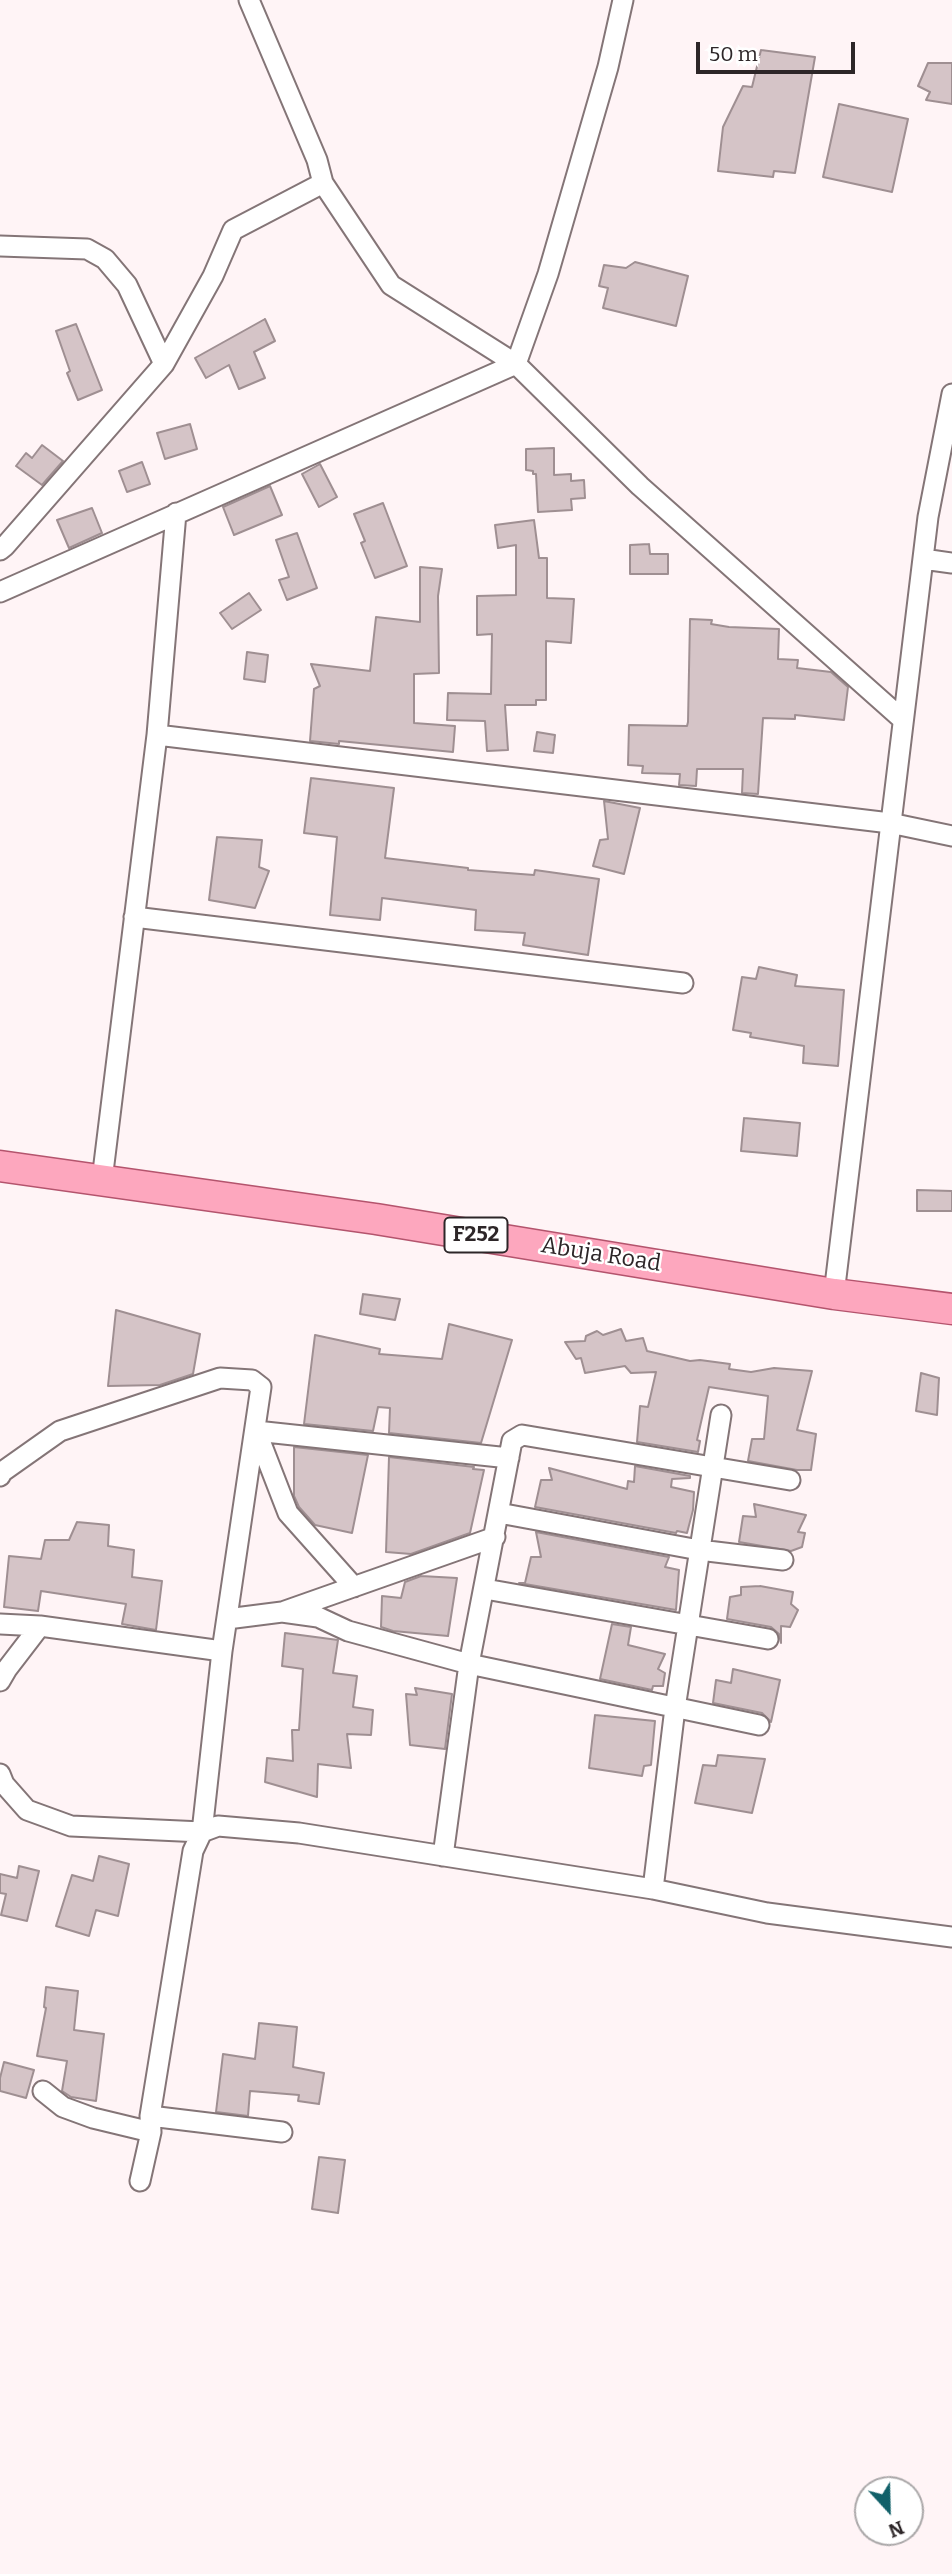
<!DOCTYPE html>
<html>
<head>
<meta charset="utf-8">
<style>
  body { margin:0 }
  #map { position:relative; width:952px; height:2574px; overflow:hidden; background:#fff4f6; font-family:Bitter,serif }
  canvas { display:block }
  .north { position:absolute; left:854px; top:2476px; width:70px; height:70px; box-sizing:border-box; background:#fff; border:2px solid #aba8a9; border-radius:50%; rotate:158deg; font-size:19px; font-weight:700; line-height:28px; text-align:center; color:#2d2628 }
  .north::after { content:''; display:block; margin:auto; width:24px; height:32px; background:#116069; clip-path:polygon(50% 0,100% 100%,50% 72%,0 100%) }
  .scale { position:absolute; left:696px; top:42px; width:159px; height:32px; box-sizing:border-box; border:4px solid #2d2628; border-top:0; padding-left:9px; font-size:21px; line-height:24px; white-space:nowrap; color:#2d2628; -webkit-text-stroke:5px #fff; paint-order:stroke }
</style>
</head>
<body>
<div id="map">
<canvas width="952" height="2574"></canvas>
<div class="north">N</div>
<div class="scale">50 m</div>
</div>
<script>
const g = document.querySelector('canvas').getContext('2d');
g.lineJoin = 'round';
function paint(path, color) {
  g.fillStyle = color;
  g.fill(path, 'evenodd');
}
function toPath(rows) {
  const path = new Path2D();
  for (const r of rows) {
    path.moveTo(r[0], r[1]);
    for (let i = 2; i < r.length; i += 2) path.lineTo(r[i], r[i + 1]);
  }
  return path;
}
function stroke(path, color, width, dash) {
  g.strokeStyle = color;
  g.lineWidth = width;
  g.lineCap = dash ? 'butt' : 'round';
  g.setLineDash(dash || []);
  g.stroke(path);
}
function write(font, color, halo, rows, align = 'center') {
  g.font = font + ' Bitter,serif';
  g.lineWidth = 5;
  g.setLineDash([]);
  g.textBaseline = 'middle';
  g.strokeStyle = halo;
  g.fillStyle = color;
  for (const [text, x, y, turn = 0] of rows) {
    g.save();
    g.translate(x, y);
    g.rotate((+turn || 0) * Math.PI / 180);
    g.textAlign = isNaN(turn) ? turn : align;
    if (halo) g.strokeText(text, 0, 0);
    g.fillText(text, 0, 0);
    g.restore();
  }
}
const building = toPath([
  [761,50,815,57,795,173,774,171,773,177,718,171,723,127,743,86,752,87,761,50],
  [928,63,952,63,952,104,926,100,930,92,918,86,928,63],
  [839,104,908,119,892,192,823,177,839,104],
  [635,262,688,276,676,326,603,308,608,288,599,286,604,265,626,268,635,262],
  [265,319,275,341,254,352,265,378,239,389,229,365,206,378,195,358,265,319],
  [76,324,102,390,78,400,67,373,70,371,56,331,76,324],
  [190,424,197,449,165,459,157,433,190,424],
  [42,445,63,461,42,485,16,466,26,453,32,458,42,445],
  [554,448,554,475,571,474,571,481,584,480,585,498,571,499,572,510,538,512,536,474,533,474,533,471,526,470,526,449,554,448],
  [142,462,150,484,127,492,119,471,142,462],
  [320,464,337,497,319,507,302,474,320,464],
  [270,486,282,515,234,535,223,507,270,486],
  [383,503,407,566,375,578,361,543,365,541,354,514,383,503],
  [92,508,102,533,69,548,57,520,92,508],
  [534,520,539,558,547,558,547,598,574,599,571,643,546,641,546,700,536,700,536,705,505,705,508,750,487,751,485,721,447,720,448,693,491,694,492,634,477,635,477,596,516,595,516,545,498,548,495,525,534,520],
  [297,533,317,588,287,600,279,580,289,577,276,540,297,533],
  [649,544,650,554,668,554,668,574,630,574,630,545,649,544],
  [420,567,442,569,438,596,439,673,414,674,414,723,455,726,453,752,339,741,339,744,310,741,314,689,320,686,311,664,370,671,376,617,420,622,420,567],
  [249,593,261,610,232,629,220,613,249,593],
  [690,619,712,620,711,624,729,627,779,629,778,659,798,660,797,668,831,672,848,687,844,720,795,715,795,719,763,718,758,794,742,793,743,769,697,769,696,786,679,785,680,774,642,773,643,766,628,765,629,725,687,726,688,722,690,619],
  [247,652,268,655,265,682,244,679,247,652],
  [537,732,555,735,553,753,534,751,537,732],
  [311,778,394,788,385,858,468,868,468,870,534,875,535,870,599,879,588,955,523,945,525,933,475,930,476,910,382,898,380,920,330,915,337,837,304,833,311,778],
  [604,801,640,808,624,874,593,866,600,840,608,839,604,801],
  [217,837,262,840,259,867,269,871,255,908,209,900,217,837],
  [759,967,797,975,795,986,844,990,838,1066,803,1063,804,1046,750,1037,751,1033,733,1030,742,977,756,979,759,967],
  [744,1118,800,1123,797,1156,741,1151,744,1118],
  [917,1190,952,1191,952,1211,917,1211,917,1190],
  [363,1294,400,1299,395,1320,360,1314,363,1294],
  [116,1310,200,1334,193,1374,160,1385,108,1386,116,1310],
  [449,1324,512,1340,481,1443,389,1433,390,1408,378,1407,373,1431,304,1424,315,1335,380,1349,379,1354,442,1359,449,1324],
  [621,1329,626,1341,643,1338,647,1351,690,1361,700,1360,730,1364,729,1369,751,1372,774,1368,812,1371,797,1430,816,1434,811,1470,797,1470,748,1461,752,1439,764,1439,768,1396,709,1387,697,1440,700,1441,698,1452,637,1442,640,1406,648,1407,656,1372,631,1373,625,1366,585,1373,581,1358,576,1359,565,1342,585,1341,586,1336,597,1331,603,1335,621,1329],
  [921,1373,939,1378,937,1415,916,1411,921,1373],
  [294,1447,368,1455,352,1533,315,1525,299,1507,294,1496,294,1447],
  [389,1457,474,1467,473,1469,484,1470,470,1533,411,1554,386,1552,389,1457],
  [635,1466,690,1476,690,1478,672,1479,671,1487,694,1492,693,1510,687,1533,677,1531,676,1533,535,1507,541,1480,552,1480,549,1468,627,1489,628,1481,634,1482,635,1466],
  [754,1504,806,1515,798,1532,805,1533,802,1547,791,1551,739,1542,743,1516,756,1517,754,1504],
  [77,1522,109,1525,108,1546,134,1550,132,1577,162,1581,156,1630,122,1624,126,1604,41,1591,38,1611,4,1607,9,1556,41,1559,45,1540,69,1540,77,1522],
  [536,1532,669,1557,665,1567,679,1570,676,1610,519,1583,525,1583,531,1557,541,1557,536,1532],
  [421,1576,457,1578,448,1636,393,1631,381,1627,382,1596,401,1598,405,1582,421,1576],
  [760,1586,793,1592,791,1604,798,1610,790,1627,781,1626,781,1643,779,1634,771,1627,727,1619,730,1597,741,1595,741,1587,760,1586],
  [612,1624,631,1627,628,1645,665,1654,658,1669,665,1673,663,1686,653,1686,652,1690,600,1679,612,1624],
  [285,1633,338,1640,333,1673,357,1676,353,1707,373,1710,371,1735,347,1734,351,1768,318,1764,317,1797,265,1782,267,1758,293,1761,292,1730,299,1730,303,1669,282,1666,285,1633],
  [733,1669,780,1680,771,1722,762,1713,713,1703,716,1680,731,1683,733,1669],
  [415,1688,452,1694,445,1749,410,1745,406,1694,417,1695,415,1688],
  [595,1715,655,1721,651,1765,644,1766,642,1776,589,1768,595,1715],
  [718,1755,765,1759,752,1813,695,1803,703,1765,716,1766,718,1755],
  [99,1856,129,1864,118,1916,96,1910,89,1936,56,1926,72,1875,93,1881,99,1856],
  [19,1866,39,1871,27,1921,1,1915,6,1894,0,1893,0,1874,17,1878,19,1866],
  [46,1987,78,1991,74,2030,104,2034,96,2101,71,2097,62,2091,67,2061,37,2056,46,2008,44,2007,46,1987],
  [259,2023,297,2027,293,2067,324,2073,319,2104,298,2101,299,2095,250,2091,248,2116,216,2112,223,2054,255,2059,259,2023],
  [4,2062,34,2070,26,2098,0,2091,0,2078,4,2062],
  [319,2157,345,2160,338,2213,312,2209,319,2157]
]);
paint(building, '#d5c4c7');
stroke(building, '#9f8f92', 2);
const minor = toPath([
  [249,0,317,160,323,183,391,285,516,364,640,486,902,719],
  [0,246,87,249,105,259,127,285,164,364],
  [0,550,5,546,164,364,213,276,233,230,323,183],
  [923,559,952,563],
  [0,592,516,364,548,274,608,67,623,0],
  [157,735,890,823,952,836],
  [134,917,683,983],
  [102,1180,157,735,176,513],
  [834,1294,928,517,952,394],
  [256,1431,509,1458],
  [257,1433,288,1513,354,1587],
  [0,1476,2,1472,60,1431,220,1378,252,1380,261,1387,222,1651,202,1832,71,1826,27,1810,4,1784,0,1774],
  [499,1513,699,1550,783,1560],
  [485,1589,768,1639],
  [285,1611,495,1537],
  [227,1619,282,1612,318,1617,348,1631,469,1664,759,1725],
  [0,1624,40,1626,222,1651],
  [0,1681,7,1669,40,1626],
  [443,1856,469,1664,512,1441,522,1435,790,1480],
  [653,1889,675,1708,721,1415],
  [43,2091,63,2107,93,2118,151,2132],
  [150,2116,282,2132],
  [140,2181,151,2132,150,2116,193,1851,202,1832,218,1826,299,1833,653,1889,767,1913,952,1937]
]);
const primary = toPath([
  [0,1166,376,1219,834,1294,952,1309]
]);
stroke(minor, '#847577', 23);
stroke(primary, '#b4546d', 33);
stroke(minor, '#fff', 19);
stroke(primary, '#fda7be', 30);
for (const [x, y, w] of [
  [476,1235,63]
]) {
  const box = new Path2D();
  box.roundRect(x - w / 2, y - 17.5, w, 35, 5);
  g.fillStyle = '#fff';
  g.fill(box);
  stroke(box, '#2d2628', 2);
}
write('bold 21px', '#2d2628', null, [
  ["F252",476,1235]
]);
write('23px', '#2d2628', '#fff', [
  ["Abuja Road",601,1255,9]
]);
</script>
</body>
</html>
